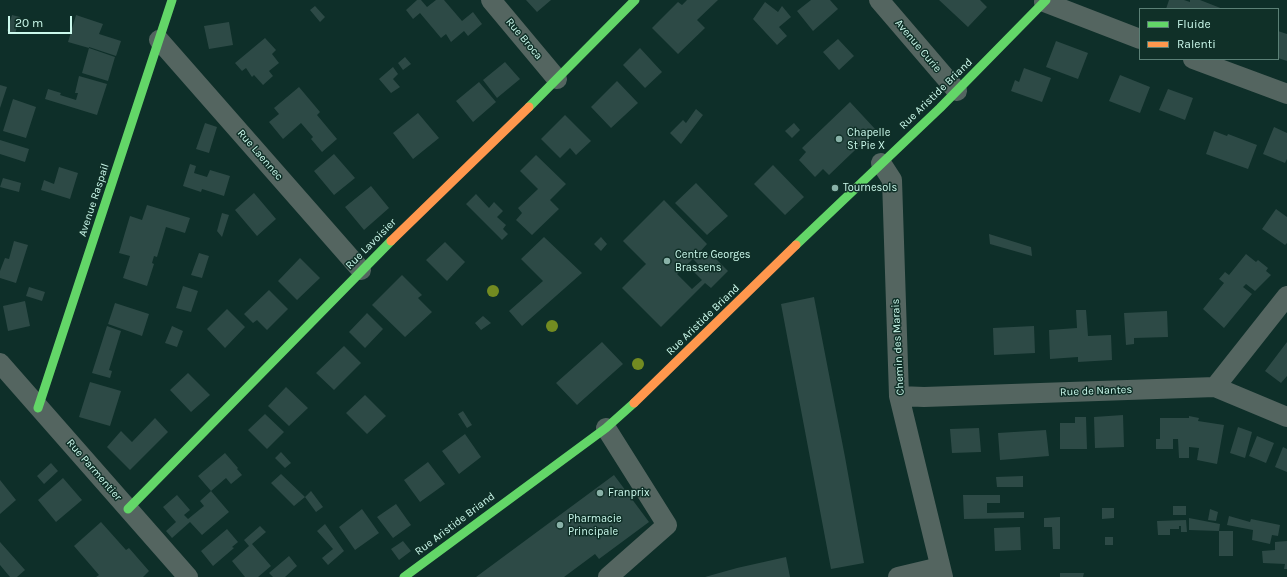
<!DOCTYPE html>
<html>
<head>
<meta charset="utf-8">
<style>
  body { margin:0 }
  #map { position:relative; width:1287px; height:577px; overflow:hidden; background:#0e2f29; font-family:Karla,sans-serif }
  canvas { display:block }
  .legend { position:absolute; left:1139px; top:8px; width:140px; height:52px; box-sizing:border-box; background:#103028; border:1px solid #5b8076; margin:0; padding:5px 7px; list-style:none; font-size:12px; color:#cbf9ec }
  .legend li { display:flex; align-items:center; gap:8px; height:20px }
  .legend b { width:20px; border:1px solid #5b8076 }
  .scale { position:absolute; left:8px; top:16px; width:64px; height:18px; box-sizing:border-box; border:2px solid #cbf9ec; border-top:0; padding-left:5px; font-size:12px; line-height:14px; white-space:nowrap; color:#cbf9ec; -webkit-text-stroke:3px #103028; paint-order:stroke }
</style>
</head>
<body>
<div id="map">
<canvas width="1287" height="577"></canvas>
<ul class="legend">
<li><b style="height:5px;background:#63d668"></b>Fluide</li>
<li><b style="height:5px;background:#ff974d"></b>Ralenti</li>
</ul>
<div class="scale">20 m</div>
</div>
<script>
const g = document.querySelector('canvas').getContext('2d');
g.lineJoin = 'round';
function paint(path, color) {
  g.fillStyle = color;
  g.fill(path, 'evenodd');
}
function toPath(rows) {
  const path = new Path2D();
  for (const r of rows) {
    path.moveTo(r[0], r[1]);
    for (let i = 2; i < r.length; i += 2) path.lineTo(r[i], r[i + 1]);
  }
  return path;
}
function stroke(path, color, width, dash) {
  g.strokeStyle = color;
  g.lineWidth = width;
  g.lineCap = dash ? 'butt' : 'round';
  g.setLineDash(dash || []);
  g.stroke(path);
}
function write(font, color, halo, rows, align = 'center') {
  g.font = font + ' Karla,sans-serif';
  g.lineWidth = 3;
  g.setLineDash([]);
  g.textBaseline = 'middle';
  g.strokeStyle = halo;
  g.fillStyle = color;
  for (const [text, x, y, turn = 0] of rows) {
    g.save();
    g.translate(x, y);
    g.rotate((+turn || 0) * Math.PI / 180);
    g.textAlign = isNaN(turn) ? turn : align;
    if (halo) g.strokeText(text, 0, 0);
    g.fillText(text, 0, 0);
    g.restore();
  }
}
paint(toPath([
  [417,0,421,0,427,7,436,0,444,0,462,21,473,12,482,24,468,36,464,31,451,42,446,34,441,38,420,13,413,19,406,10],
  [526,0,551,0,537,12],
  [687,0,718,0,697,20,705,28,678,54,652,28,678,2,682,5],
  [811,0,830,0,838,9,813,31,797,11],
  [939,0,980,0,987,7,968,27],
  [1169,0,1184,0,1190,2,1190,0,1200,0,1223,9,1166,9],
  [765,2,778,12,782,6,791,17,779,27,787,36,777,45,753,19],
  [315,6,325,17,320,22,310,10],
  [12,15,20,17,15,34,7,31],
  [76,15,103,24,99,34,121,41,116,56,89,47,89,48,115,57,108,81,82,73,89,48,68,42],
  [229,22,233,45,209,49,204,26],
  [1278,31,1287,34,1287,61,1278,58],
  [265,38,276,50,272,54,279,63,269,71,273,76,263,85,254,75,252,77,246,68,242,71,235,63],
  [838,39,854,56,839,70,823,52],
  [1056,41,1088,53,1078,79,1046,67],
  [640,48,662,72,645,88,623,65],
  [405,57,411,64,403,70,398,63],
  [505,62,520,79,497,98,483,80],
  [393,67,398,74,393,79,400,87,391,93,379,79],
  [1024,68,1051,78,1042,102,1011,91,1015,80,1019,82],
  [1120,75,1150,87,1140,113,1109,101],
  [79,76,107,84,97,115,45,99,48,89,61,93,60,95,76,100,78,93,75,93],
  [617,81,638,103,611,128,591,107],
  [479,82,496,102,473,122,456,101],
  [0,85,7,87,0,108],
  [299,87,320,112,317,115,337,139,322,152,311,139,313,137,301,123,283,139,269,122,279,114,274,108],
  [1168,89,1193,98,1185,120,1159,110],
  [13,99,36,107,26,138,3,131],
  [850,102,876,130,829,175,823,169,815,177,799,160,806,152,802,148],
  [696,109,703,115,681,144,670,133,683,120,686,123],
  [418,113,439,138,413,159,393,133],
  [565,115,591,141,576,155,570,148,560,158,541,139],
  [205,123,217,127,209,153,196,149],
  [794,123,800,130,792,138,785,131],
  [1274,127,1287,133,1287,159,1285,163,1263,154],
  [1214,131,1227,136,1228,134,1257,145,1248,169,1206,154],
  [0,140,29,149,25,162,0,154],
  [334,154,355,178,334,195,314,171],
  [536,155,566,184,550,200,559,209,532,235,516,220,522,213,518,208,538,189,520,171],
  [190,164,196,166,194,173,207,177,210,170,230,176,224,196,202,189,201,192,183,186],
  [773,165,804,197,785,215,754,184],
  [59,167,78,173,70,199,41,190,44,180,54,184],
  [3,178,21,183,19,192,0,187],
  [696,183,728,216,707,235,675,203],
  [371,186,389,208,364,230,345,207],
  [254,193,276,219,257,236,235,210],
  [476,194,489,208,494,202,503,211,497,217,506,225,503,229,508,234,502,240,466,204],
  [664,200,707,244,698,254,704,260,711,254,728,271,711,288,705,283,661,327,622,288,646,264,623,241],
  [693,259,699,265,693,271,702,280,692,289,677,274],
  [147,205,190,218,185,233,166,227,157,257,154,256,152,263,154,264,147,286,123,278,130,256,119,253,130,216,142,220],
  [1276,209,1287,217,1287,243,1285,245,1262,229],
  [222,213,229,215,222,237,217,231],
  [989,234,1031,247,1032,256,990,244],
  [544,237,582,273,522,326,509,311,543,281,521,259],
  [601,237,607,244,601,251,594,244],
  [14,241,28,245,16,283,0,278,0,271,5,258,9,259],
  [445,242,465,262,447,281,426,260],
  [199,253,209,256,202,278,191,275],
  [1246,254,1256,262,1258,260,1268,268,1266,271,1271,275,1255,291,1246,284,1243,287,1252,294,1224,328,1203,309,1224,283,1219,279,1225,272,1229,275],
  [300,258,320,278,297,300,278,281],
  [402,275,422,295,418,298,432,312,405,337,372,305],
  [183,286,198,291,191,312,176,308],
  [29,287,45,292,42,301,26,296],
  [269,290,288,309,267,330,257,320,253,323,244,314],
  [814,297,845,457,864,563,831,569,781,304],
  [25,301,30,326,8,331,3,306],
  [115,303,149,314,142,336,108,324],
  [227,309,245,327,225,348,207,329],
  [1076,310,1086,310,1088,336,1111,335,1112,360,1078,362,1078,357,1050,359,1049,330,1077,328],
  [1167,311,1168,337,1134,338,1134,344,1126,345,1124,313],
  [367,313,383,329,365,348,349,332],
  [483,316,491,323,481,330,475,323],
  [107,326,121,331,109,370,112,371,110,378,92,373],
  [172,326,183,331,177,347,165,343],
  [1034,326,1035,353,994,355,993,328],
  [602,342,623,364,577,405,556,383],
  [1287,342,1287,376,1281,383,1265,371],
  [344,346,361,363,334,390,316,373],
  [188,373,210,395,191,412,170,390],
  [90,382,121,391,110,426,79,417],
  [286,387,308,408,289,426,268,406],
  [365,395,386,416,367,434,346,413],
  [463,411,472,425,467,428,458,414],
  [265,414,284,432,267,449,248,430],
  [1123,415,1124,447,1095,448,1094,417],
  [1189,416,1199,418,1198,421,1224,425,1217,464,1197,460,1199,448,1189,447,1189,458,1179,458,1178,439,1173,439,1173,449,1156,449,1156,439,1160,439,1160,418,1189,418],
  [1075,417,1086,417,1087,449,1060,449,1060,423,1075,423],
  [155,418,168,432,130,470,107,447,121,431,132,442],
  [1238,427,1252,432,1245,458,1230,453],
  [979,428,981,452,952,453,950,429],
  [1046,430,1049,456,1000,460,998,433],
  [465,434,481,457,459,474,442,451],
  [1257,436,1274,443,1266,463,1249,456],
  [1283,447,1287,449,1287,472,1275,467],
  [281,452,291,463,285,468,275,458],
  [225,453,238,468,237,469,242,475,231,484,226,478,211,491,198,476],
  [428,462,445,484,420,502,404,480],
  [51,463,58,471,44,484,37,476],
  [281,474,305,497,294,506,271,483],
  [614,475,649,522,599,559,595,554,564,577,476,577],
  [1023,476,1023,487,997,487,996,477],
  [63,478,82,500,56,522,38,500],
  [0,480,16,500,0,514],
  [211,491,229,512,202,535,190,522,172,538,166,531,176,522,163,507,177,495,190,510,184,515,188,519,204,506,200,501],
  [311,491,323,507,316,512,305,497],
  [963,495,1000,495,1000,503,987,503,987,513,1024,512,1024,518,964,519],
  [396,504,411,525,393,538,377,517],
  [1173,506,1186,506,1186,515,1173,515],
  [1102,508,1114,508,1114,518,1102,519],
  [362,509,379,533,355,550,339,527],
  [1210,509,1218,512,1216,521,1208,520],
  [1229,516,1250,522,1251,519,1280,525,1278,536,1272,535,1270,544,1252,540,1253,530,1227,525],
  [1060,517,1060,549,1053,549,1052,527,1044,527,1044,518],
  [1189,518,1220,524,1219,531,1189,530],
  [1186,520,1187,532,1181,532,1181,526,1179,526,1179,529,1170,529,1170,535,1158,535,1157,521],
  [101,522,126,550,129,548,149,571,143,577,96,577,99,575,74,546],
  [325,524,344,551,328,565,322,558,333,549,317,531],
  [260,526,266,532,252,544,271,566,258,577,245,577,232,561,249,546,244,540],
  [1020,527,1021,550,995,551,994,528],
  [227,529,238,542,232,547,234,548,213,566,201,551],
  [1219,531,1233,531,1233,556,1219,556],
  [1105,537,1113,537,1113,545,1105,545],
  [403,541,411,551,399,560,391,549],
  [1287,541,1287,569,1284,569,1285,564,1263,563,1262,551,1275,550,1275,542],
  [0,542,25,570,17,577,10,577,0,565],
  [289,556,297,566,285,577,273,577,269,573],
  [786,557,790,577,705,577,737,568],
  [1060,573,1084,573,1083,577,1060,577]
]), '#2d4a46');
stroke(toPath([
  [491,0,557,79],
  [879,0,957,91],
  [1044,2,1140,39],
  [159,40,361,270],
  [1193,59,1287,94],
  [881,163,892,180,899,396,943,577],
  [0,363,188,577],
  [1215,387,1287,296],
  [899,396,924,397,1215,387,1287,417],
  [606,428,667,525,608,577],
  [898,577,940,567]
]), '#546560', 20);
stroke(toPath([
  [529,107,635,0],
  [796,245,940,108,1046,0],
  [38,408,172,0],
  [128,509,391,241],
  [404,577,606,428,634,403]
]), '#63d668', 9);
stroke(toPath([
  [391,241,529,107],
  [634,403,796,245]
]), '#ff974d', 9);
g.fillStyle = '#738b21';
for (const [x, y] of [
  [493,291],
  [552,326],
  [638,364]
]) {
  g.beginPath();
  g.arc(x, y, 6, 0, 2 * Math.PI);
  g.fill();
}
for (const [x, y, r, color] of [
  [839,139,4,"#89b2a8"],
  [835,188,4,"#89b2a8"],
  [667,261,4,"#89b2a8"],
  [600,493,4,"#89b2a8"],
  [560,525,4,"#89b2a8"]
]) {
  const dot = new Path2D();
  dot.arc(x, y, r, 0, 2 * Math.PI);
  g.fillStyle = color;
  g.fill(dot);
  stroke(dot, '#103028', 1.5);
}
write('11px', '#cbf9ec', '#103028', [
  ["Rue Broca",524,39,50],
  ["Avenue Curie",918,46,50],
  ["Rue Aristide Briand",936,94,-44],
  ["Rue Laennec",260,155,49],
  ["Avenue Raspail",94,200,-72],
  ["Rue Lavoisier",371,244,-45],
  ["Rue Aristide Briand",703,320,-44],
  ["Chemin des Marais",898,347,-93],
  ["Rue de Nantes",1096,391,-2],
  ["Rue Parmentier",94,470,49],
  ["Rue Aristide Briand",455,524,-37]
]);
write('11px', '#cbf9ec', '#103028', [
  ["Chapelle",847,133],
  ["St Pie X",847,146],
  ["Tournesols",843,188],
  ["Centre Georges",675,255],
  ["Brassens",675,268],
  ["Franprix",608,493],
  ["Pharmacie",568,519],
  ["Principale",568,532]
], 'left');
</script>
</body>
</html>
